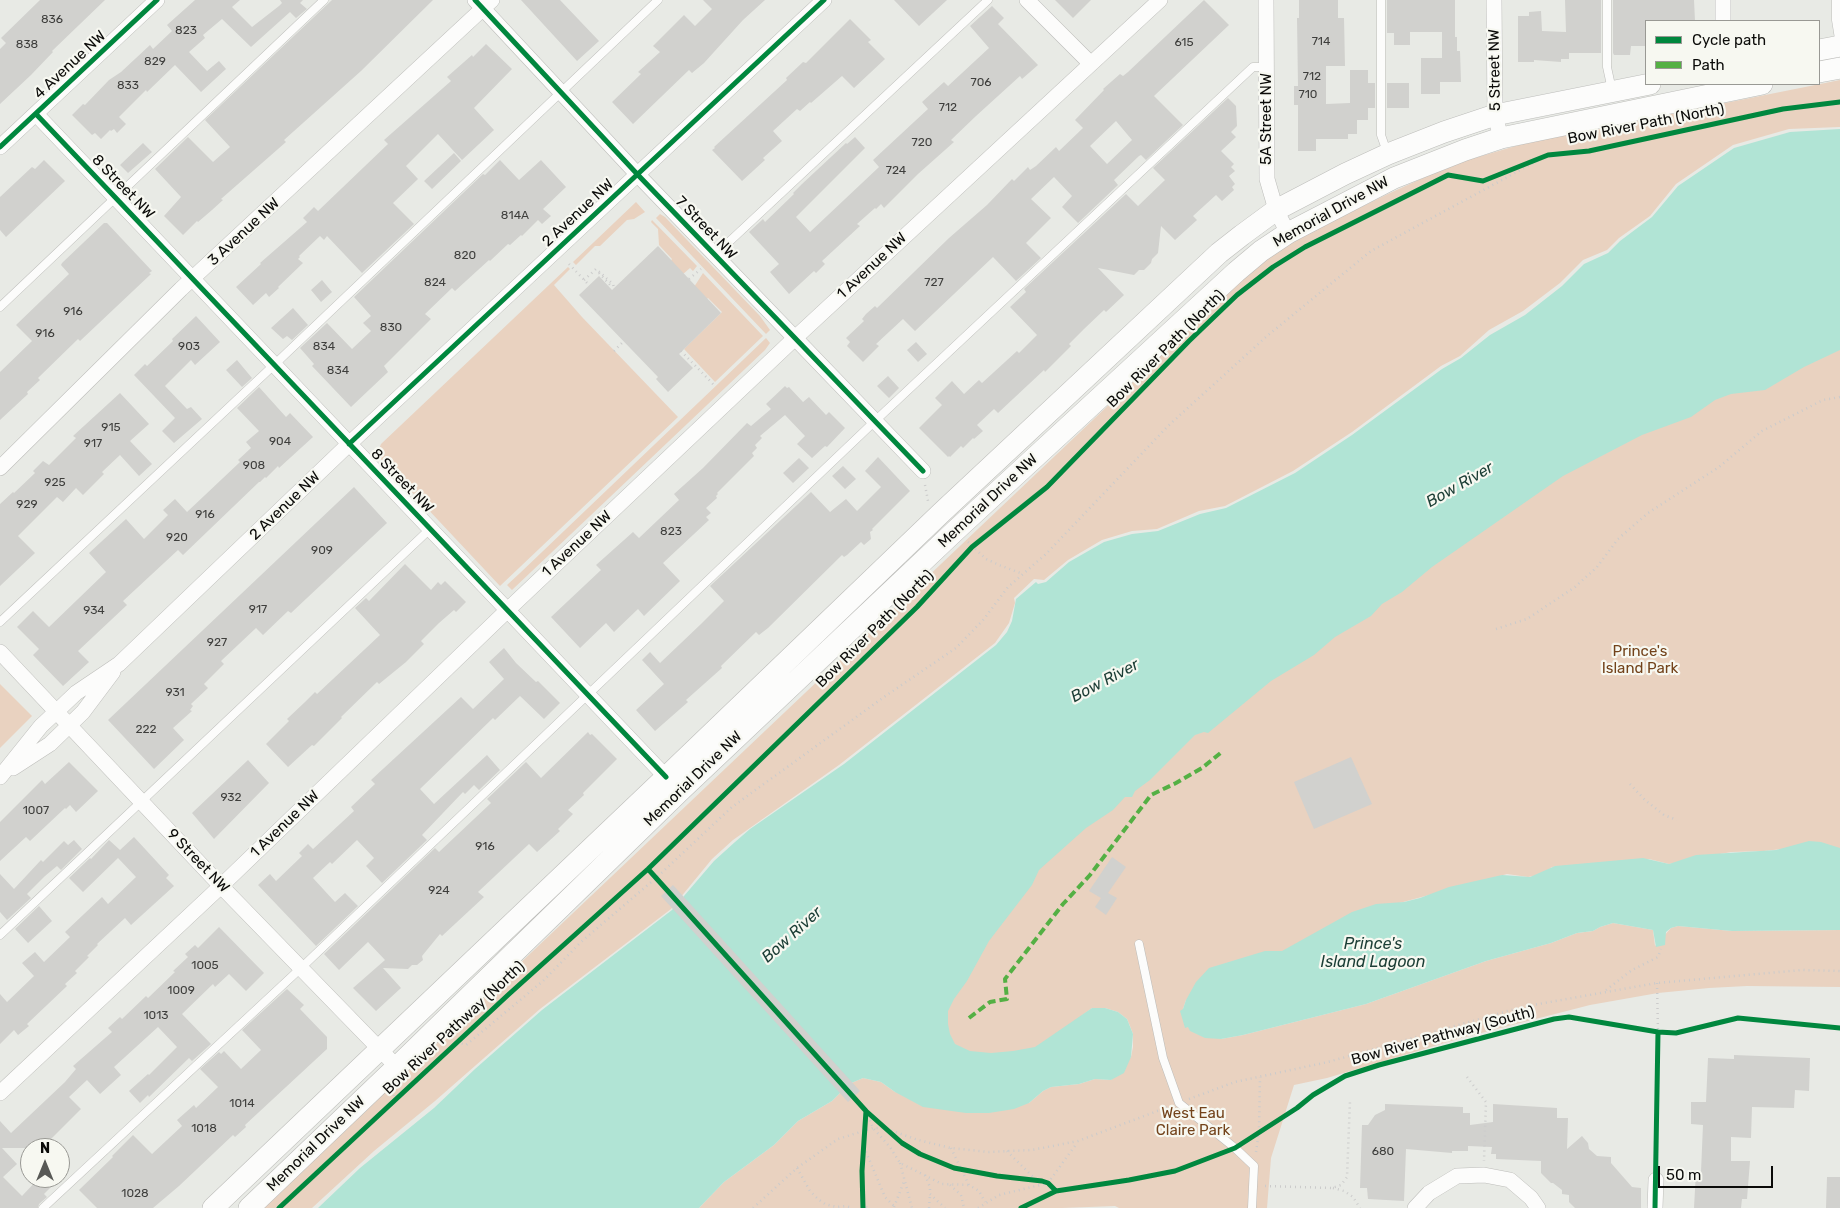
<!DOCTYPE html>
<html>
<head>
<meta charset="utf-8">
<style>
  body { margin:0 }
  #map { position:relative; width:1840px; height:1208px; overflow:hidden; background:#e8eae5; font-family:Rubik,sans-serif }
  canvas { display:block }
  .legend { position:absolute; left:1645px; top:20px; width:175px; height:65px; box-sizing:border-box; background:#f7f8f1; border:1px solid #999994; margin:0; padding:6px 9px; list-style:none; font-size:15px; color:#0b0b09 }
  .legend li { display:flex; align-items:center; gap:10px; height:25px }
  .legend b { width:25px; border:1px solid #999994 }
  .north { position:absolute; left:20px; top:1138px; width:50px; height:50px; box-sizing:border-box; background:#f7f8f1; border:1px solid #999994; border-radius:50%; rotate:0deg; font-size:14px; font-weight:700; line-height:20px; text-align:center; color:#0b0b09 }
  .north::after { content:''; display:block; margin:auto; width:18px; height:22px; background:#585956; clip-path:polygon(50% 0,100% 100%,50% 72%,0 100%) }
  .scale { position:absolute; left:1658px; top:1166px; width:115px; height:22px; box-sizing:border-box; border:2px solid #0b0b09; border-top:0; padding-left:6px; font-size:15px; line-height:18px; white-space:nowrap; color:#0b0b09; -webkit-text-stroke:4px #f7f8f1; paint-order:stroke }
</style>
</head>
<body>
<div id="map">
<canvas width="1840" height="1208"></canvas>
<ul class="legend">
<li><b style="height:6px;background:#00873e"></b>Cycle path</li>
<li><b style="height:6px;background:#54b044"></b>Path</li>
</ul>
<div class="north">N</div>
<div class="scale">50 m</div>
</div>
<script>
const g = document.querySelector('canvas').getContext('2d');
g.lineJoin = 'round';
function paint(path, color) {
  g.fillStyle = color;
  g.fill(path, 'evenodd');
}
function toPath(rows) {
  const path = new Path2D();
  for (const r of rows) {
    path.moveTo(r[0], r[1]);
    for (let i = 2; i < r.length; i += 2) path.lineTo(r[i], r[i + 1]);
  }
  return path;
}
function stroke(path, color, width, dash) {
  g.strokeStyle = color;
  g.lineWidth = width;
  g.lineCap = dash ? 'butt' : 'round';
  g.setLineDash(dash || []);
  g.stroke(path);
}
function write(font, color, halo, rows, align = 'center') {
  g.font = font + ' Rubik,sans-serif';
  g.lineWidth = 4.5;
  g.setLineDash([]);
  g.textBaseline = 'middle';
  g.strokeStyle = halo;
  g.fillStyle = color;
  for (const [text, x, y, turn = 0] of rows) {
    g.save();
    g.translate(x, y);
    g.rotate((+turn || 0) * Math.PI / 180);
    g.textAlign = isNaN(turn) ? turn : align;
    if (halo) g.strokeText(text, 0, 0);
    g.fillText(text, 0, 0);
    g.restore();
  }
}
paint(toPath([
  [1840,80,1840,127,1789,129,1733,145,1676,184,1650,216,1619,238,1607,250,1583,260,1560,283,1523,311,1489,330,1460,356,1441,366,1352,432,1293,471,1225,506,1199,511,1157,529,1132,531,1102,540,1068,560,1044,580,1034,579,1014,598,1015,603,1009,623,995,643,839,765,733,840,712,859,671,909,540,1009,435,1101,374,1151,312,1208,262,1208,1251,270,1290,243,1320,227,1390,193,1454,164,1526,143],
  [636,202,645,212,634,219,627,220,600,246,595,246,576,265,573,262],
  [660,214,665,217,760,316,770,330,766,334,656,218],
  [652,220,697,266,693,271,690,268,682,275,670,262,672,259,659,245,658,229,651,222],
  [568,267,570,269,554,285,582,317,678,417,500,586,377,455,380,453,379,449,381,444],
  [703,273,763,336,715,382,684,349,722,312,708,298,706,300,694,287],
  [766,338,770,343,765,350,512,590,507,585,520,573],
  [1840,345,1840,853,1809,846,1764,851,1731,852,1669,864,1649,859,1552,867,1543,874,1528,877,1507,874,1366,912,1186,1000,1183,1009,1188,1027,1221,1039,1243,1035,1366,1004,1486,961,1551,943,1577,933,1593,931,1600,927,1613,923,1653,930,1655,946,1671,928,1678,926,1732,931,1840,930,1840,987,1747,986,1709,988,1658,993,1590,1005,1458,1039,1327,1078,1294,1085,1271,1158,1267,1208,1119,1208,1115,1206,1062,1208,699,1208,724,1182,774,1145,798,1121,832,1101,849,1084,863,1078,881,1082,895,1092,1029,1103,1043,1091,1051,1087,1079,1084,1095,1079,1111,1080,1131,1057,1133,1047,1133,1034,1130,1026,1127,1019,1118,1012,1105,1008,1092,1008,1032,1054,998,1058,958,1051,944,1030,945,1006,1038,865,1193,731,1550,479,1618,441],
  [0,684,32,716,0,748]
]), '#e9d2c0');
paint(toPath([
  [1840,129,1840,350,1804,367,1765,390,1731,394,1715,400,1691,417,1642,435,1563,476,1432,567,1402,592,1382,604,1371,616,1335,637,1314,655,1271,681,1208,733,1204,732,1195,735,1150,780,1135,791,1132,797,1125,797,1113,810,1086,828,1039,870,1032,885,989,941,967,981,954,999,948,1011,948,1024,950,1034,955,1044,970,1051,991,1053,1013,1051,1035,1047,1092,1008,1105,1008,1118,1012,1127,1019,1133,1034,1131,1057,1124,1073,1111,1080,1095,1079,1079,1084,1051,1087,1043,1091,1029,1103,1014,1109,989,1113,966,1113,923,1107,895,1092,881,1082,863,1078,849,1084,832,1101,798,1121,774,1145,724,1182,699,1208,318,1208,360,1168,434,1108,475,1069,542,1010,672,910,714,861,735,842,750,829,844,764,996,645,1007,632,1012,621,1016,599,1036,582,1038,584,1046,582,1069,562,1104,542,1132,534,1158,531,1200,514,1226,508,1295,473,1352,435,1442,369,1461,358,1490,335,1525,315,1562,286,1584,264,1608,253,1620,241,1652,217,1678,186,1734,148,1790,132],
  [1809,841,1821,842,1840,848,1840,930,1732,931,1678,926,1671,928,1666,932,1665,945,1656,947,1653,930,1613,923,1600,927,1593,931,1577,933,1551,943,1486,961,1366,1004,1243,1035,1221,1039,1205,1038,1190,1031,1188,1027,1185,1028,1180,1011,1183,1009,1186,1000,1196,982,1209,968,1265,951,1282,951,1352,912,1376,904,1404,902,1420,898,1449,887,1502,875,1530,877,1555,866,1643,858,1669,864,1696,855,1776,850]
]), '#b1e4d5');
paint(toPath([
  [40,0,105,0,52,51,53,52,31,75,0,104,0,49,6,43,1,38],
  [195,0,240,0,232,7,252,27,279,6,282,3,280,0,303,0,300,3,307,9,296,18,290,12,251,47,222,19,203,35,205,38,189,52,207,71,219,61,226,69,201,92,175,65,147,92,146,90,119,117,126,124,117,133,114,129,111,131,110,130,101,139,95,133,92,135,72,115,83,104,85,105,109,80,121,72,150,45,153,49,172,31,167,25],
  [332,0,433,0,361,71,284,140,286,142,221,199,223,200,212,210,198,222,197,221,183,235,164,216,181,197,155,169,188,137,213,162,230,147,205,120],
  [521,0,560,0,599,41,577,61],
  [703,0,765,0,743,20,704,63,692,73,689,70,633,124,612,102,641,74,638,72,660,52,653,46,684,15,695,26,712,9],
  [894,0,947,0,919,26],
  [1055,0,1091,0,1073,18],
  [1204,0,1229,25,1154,96,1183,125,1146,160,1141,155,1139,156,1114,180,1118,185,1078,223,1062,207,1072,196,1054,177,1031,199,1051,218,1026,243,1041,258,1016,281,993,257,915,331,903,319,876,344,879,346,863,362,847,346,850,342,846,338,864,321,862,319,866,314,875,306,877,308,949,238,987,205,1012,179,1014,181,1028,167,1030,170,1036,166,1056,147,1059,151,1083,128,1075,120,1104,90,1103,89,1120,74,1123,76,1128,72],
  [1116,121,1132,140,1107,164,1090,146],
  [1299,0,1338,0,1338,18,1344,18,1345,66,1326,66,1326,104,1350,103,1350,70,1368,70,1368,83,1375,83,1375,108,1368,108,1368,120,1357,120,1357,134,1348,134,1348,139,1316,139,1316,151,1298,151,1298,105,1294,105,1294,86,1298,86,1297,18,1299,18],
  [1387,0,1455,0,1455,37,1457,37,1457,51,1460,51,1461,82,1440,82,1440,94,1421,94,1421,58,1442,58,1442,32,1410,32,1410,45,1394,45,1394,33,1387,33],
  [1565,0,1601,0,1601,53,1569,53,1569,59,1561,59,1561,62,1534,60,1534,62,1518,62,1518,16,1529,16,1529,12,1541,11,1542,31,1566,32],
  [1613,0,1694,0,1695,21,1646,21,1646,46,1631,46,1630,55,1614,55,1613,53],
  [992,6,1004,18,998,24,1038,65,1022,79,1020,76,976,116,951,140,954,142,918,174,884,208,881,204,876,209,875,208,857,224,860,226,822,261,825,264,816,273,814,271,789,294,770,272,779,264,749,232,763,219,765,222,794,194,793,193,802,184,846,143,847,144,855,137,865,148,796,217,810,232,879,167,873,160,928,109,922,102,944,82,948,86,989,48,970,26],
  [850,19,871,40,868,42,885,59,854,88,842,76,811,103,810,102,800,111,797,109,773,131,782,141,763,158,765,160,742,181,712,150,715,148,714,147,787,80,786,78,803,62,806,63],
  [486,44,512,69,474,108,494,130,462,160,438,134,406,166,418,179,393,203,414,224,362,273,327,236,324,240,320,236,299,256,300,257,298,259,303,263,278,287,279,288,269,297,266,293,253,305,236,287,261,264,260,263,307,222,303,218,314,207,318,211,388,144,384,140,451,81,447,77,472,55,473,57],
  [1387,83,1409,83,1409,108,1387,108],
  [1228,98,1236,106,1237,126,1231,132,1236,137,1221,151,1234,164,1231,167,1235,171,1229,176,1235,184,1232,187,1234,190,1222,201,1216,195,1193,216,1197,220,1175,240,1161,226,1158,253,1152,259,1151,263,1144,270,1139,270,1134,275,1098,268,1124,295,1106,312,1104,310,1084,329,1069,344,1071,346,1045,372,1044,370,998,413,994,409,977,425,983,431,974,439,973,438,963,448,961,446,950,457,949,456,948,457,919,428,942,405,935,398,952,381,964,394,979,380,982,383,1017,351,1019,353,1037,335,1010,307,1026,292,1024,289,1126,194,1138,206,1165,180,1153,168],
  [143,143,152,152,128,173,120,165],
  [454,153,461,161,432,189,424,181],
  [44,160,65,181,6,237,0,230,0,197,32,167,35,169],
  [500,160,519,180,541,160,566,187,543,209,551,216,542,224,538,220,522,236,521,235,510,245,508,244,490,261,489,260,455,291,452,288,425,314,431,319,384,366,388,372,351,407,312,366,314,364,300,348,327,323,352,349,371,331,363,323,371,316,354,297,483,174,485,175],
  [104,223,107,223,152,271,149,273,151,274,80,341,78,339,38,378,40,380,27,392,28,394,0,420,0,372,32,341,16,325,69,274,61,265,62,263],
  [658,246,721,313,679,354,693,368,668,392,656,379,658,377,579,295,599,276,612,290],
  [322,280,332,292,321,302,311,290],
  [293,308,308,325,292,340,287,336,283,339,271,328],
  [196,316,220,342,195,365,191,360,165,386,187,409,191,407,202,419,174,443,162,431,175,418,134,375,145,364,147,366,173,341,172,339],
  [916,342,927,354,918,362,907,350],
  [237,360,252,378,242,387,226,370],
  [888,376,899,388,889,398,877,386],
  [785,386,787,388,789,387,803,402,809,397,826,415,829,412,845,428,827,447,825,446,812,458,797,444,805,436,785,415,760,436,762,438,755,445,757,448,752,453,754,456,717,493,718,494,716,496,717,498,706,508,711,513,706,517,709,520,663,563,680,581,644,616,638,609,614,632,606,623,580,648,551,617,601,570,596,565,605,557,633,532,639,538,679,500,674,494,703,468,747,423,751,426,771,409,766,404],
  [259,387,286,417,290,413,313,437,279,468,278,466,266,478,265,477,260,482,259,482,183,555,178,550,123,601,127,605,78,651,89,662,63,686,33,655,39,649,17,627,33,611,49,627,106,572,89,553,126,519,144,539,168,515,163,510,175,499,187,512,240,462,238,460,251,448,246,442,259,431,237,408],
  [120,393,149,424,130,441,152,464,139,476,120,455,102,472,104,474,83,495,76,488,63,502,57,497,18,536,35,553,0,586,0,504,13,492,14,493,35,473,33,471,43,461,49,465,76,438,73,436],
  [878,457,910,491,872,529,873,530,870,532,871,539,864,545,861,542,847,555,844,557,842,555,768,628,759,635,756,632,721,666,722,668,686,700,688,702,655,731,636,710,664,684,642,660,650,652,660,663,701,624,724,601,710,586,811,492,830,512,846,499,857,511,881,487,865,471],
  [799,458,809,468,793,483,783,473],
  [843,466,856,479,845,489,832,476],
  [354,487,387,523,291,613,288,611,263,635,256,628,221,661,224,664,204,684,208,688,191,704,193,706,190,710,192,711,173,728,184,740,154,769,108,720],
  [405,564,431,590,438,582,441,585,445,581,466,602,456,612,454,610,439,623,421,641,424,644,406,662,379,684,377,682,341,717,342,718,314,746,312,745,288,767,266,744,289,721,287,719,305,702,315,692,317,694,380,635,355,608,366,598,369,601],
  [504,648,516,663,536,682,538,681,560,703,544,719,520,696,495,720,493,718,420,789,434,804,487,755,500,770,479,790,474,785,465,794,463,792,422,835,427,840,382,883,366,866,374,858,357,840,332,864,330,862,313,878,335,902,345,893,358,906,316,946,258,885,270,874,276,881,302,856,299,853,308,844,313,849,354,811,351,807,375,784,371,780,461,697,473,709,504,679,489,662],
  [588,732,590,735,592,734,617,759,583,793,584,795,568,810,573,814,558,829,560,831,537,852,529,844,478,892,484,897,442,936,440,934,422,956,423,960,417,965,412,965,408,969,383,968,401,988,376,1011,353,988,385,960,368,942,339,970,324,954,435,848,439,852,491,803,487,799,526,762,541,778],
  [1351,757,1372,804,1314,829,1294,782],
  [248,760,269,783,214,839,192,813],
  [69,762,98,791,76,812,70,805,66,809,65,808,30,841,26,837,0,861,0,822,42,780,45,784],
  [134,837,169,875,166,878,174,886,131,925,125,918,97,944,98,945,87,956,89,957,75,971,77,973,65,984,67,986,27,1024,29,1026,18,1035,14,1030,0,1044,0,994,7,1002,34,976,22,963,35,952,44,962,70,937,65,932,102,897,108,904,136,877,118,858,83,892,69,878,90,858,91,859,109,840,120,850],
  [74,840,82,849,61,870,57,866,45,876,27,894,31,898,7,920,0,912,0,874,14,889,41,860,43,862,64,841,68,845],
  [1112,857,1126,867,1108,893,1117,898,1106,915,1095,907,1101,898,1089,891],
  [673,885,860,1091,848,1102,661,896],
  [39,906,52,921,28,943,15,929],
  [219,927,264,973,246,991,229,974,215,987,213,984,182,1014,211,1044,192,1061,189,1058,149,1097,148,1095,140,1103,129,1091,148,1074,149,1075,177,1047,158,1027,114,1067,121,1075,100,1094,87,1080,69,1097,81,1109,48,1142,55,1148,2,1148,17,1164,3,1177,22,1196,39,1178,60,1178,44,1194,47,1197,39,1204,38,1208,0,1208,0,1121,11,1133,65,1082,76,1069,73,1066,112,1032,108,1028,120,1017,122,1019,146,996,148,998,175,972,173,971,188,957,185,954,195,945,198,948],
  [287,989,304,1005,300,1009,327,1037,327,1049,245,1125,246,1127,235,1137,233,1135,179,1186,153,1208,97,1208,79,1190,113,1157,112,1156,133,1135,152,1154,182,1126,177,1120,194,1105,196,1108,218,1087,200,1069,219,1052,221,1054,224,1051,241,1069,261,1050,242,1030],
  [1734,1055,1810,1058,1809,1091,1795,1090,1794,1108,1752,1107,1751,1138,1731,1137,1731,1161,1750,1161,1747,1199,1742,1199,1741,1208,1694,1208,1696,1171,1701,1172,1703,1125,1691,1124,1691,1102,1706,1102,1708,1058,1734,1059],
  [1385,1104,1463,1107,1463,1113,1470,1113,1470,1125,1493,1122,1493,1104,1557,1108,1557,1118,1568,1118,1567,1149,1582,1136,1588,1143,1589,1149,1597,1156,1611,1157,1611,1163,1632,1187,1641,1188,1641,1208,1575,1208,1569,1202,1569,1195,1562,1194,1562,1190,1553,1183,1551,1183,1541,1173,1541,1161,1496,1159,1496,1154,1491,1154,1492,1147,1468,1146,1468,1151,1452,1151,1452,1153,1406,1149,1404,1201,1368,1199,1367,1188,1360,1188,1362,1125,1368,1125,1375,1115,1385,1110],
  [1827,1177,1840,1177,1840,1208,1826,1208]
]), '#d1d1ce');
const service = toPath([
  [1381,0,1381,135,1387,152],
  [1607,0,1607,67,1612,90],
  [1836,0,1836,20,1840,45],
  [715,255,988,0],
  [0,307,324,0],
  [0,622,274,365,658,0],
  [0,935,430,529],
  [1139,944,1163,1058,1179,1103,1235,1148,1254,1166,1252,1208],
  [43,1208,301,968,875,421,1253,67,1267,67]
]);
const minor = toPath([
  [475,0,638,175,923,471],
  [1027,0,1090,63],
  [1266,0,1267,179,1276,210,1288,233],
  [1494,0,1495,115,1501,138],
  [1723,0,1723,21],
  [36,114,666,777],
  [0,147,157,0],
  [0,468,181,289,492,0],
  [0,652,221,886,397,1067],
  [13,768,50,744,83,712,113,672],
  [0,777,41,726,56,712,76,693,119,664,349,444,824,0],
  [0,1093,221,886,517,601,795,338,1160,0],
  [1415,1208,1429,1193,1457,1176,1484,1175,1510,1180,1531,1198,1538,1208],
  [1655,1208,1656,1180]
]);
const secondary = toPath([
  [1819,50,1840,46],
  [1819,72,1840,68],
  [213,1208,666,777,941,513,1219,253,1242,235,1276,210,1345,174,1388,154,1444,132,1495,115,1650,84],
  [249,1208,407,1057,680,791,956,530,1236,272,1261,251,1288,233,1394,178,1465,150,1501,138,1762,84]
]);
stroke(service, '#bdbdba', 9);
stroke(minor, '#bdbdba', 16);
stroke(secondary, '#bdbdba', 22);
stroke(toPath([
  [569,264,589,285],
  [599,273,611,286,613,287],
  [689,279,701,269],
  [584,280,596,269,613,284,614,288],
  [614,351,623,342],
  [681,351,714,385],
  [925,485,928,501],
  [968,542,986,559,999,565,1023,574],
  [1496,629,1527,619,1575,587,1597,567,1618,539,1648,513,1719,467,1762,431,1823,400,1840,397],
  [1630,784,1645,800,1664,815,1677,820],
  [1657,983,1658,1032],
  [1606,990,1632,970,1658,957,1661,949],
  [457,1042,466,1045,543,981,581,942,656,878,732,807,884,697,956,648,984,619,1008,587,1046,554,1168,426,1267,336,1371,251,1548,155],
  [1377,1049,1379,1065],
  [1467,1077,1486,1102,1484,1161],
  [394,1095,394,1101],
  [1189,1099,1235,1082,1328,1062,1522,1007,1657,983,1802,970,1840,971],
  [866,1111,873,1128,890,1147,900,1163,942,1184,969,1185],
  [864,1147,885,1197,894,1206],
  [951,1148,969,1185,979,1191,985,1202],
  [1007,1151,1036,1180],
  [1256,1152,1259,1131,1260,1077],
  [900,1163,912,1208],
  [797,1168,810,1191,818,1199,825,1204,836,1207,846,1206,852,1208],
  [925,1175,930,1187,930,1194,945,1208],
  [950,1185,961,1195,964,1208],
  [1265,1186,1332,1188,1341,1185,1347,1177,1350,1101],
  [1333,1188,1344,1191,1353,1197,1360,1208],
  [862,1204,868,1208],
  [894,1207,905,1179],
  [753,1208,797,1168,838,1139,873,1128,884,1128,918,1140,951,1148,989,1152,1032,1150,1078,1141,1168,1107],
  [929,1208,930,1195],
  [978,1208,999,1195,1048,1183,1077,1143]
]), '#cbcbcb', 2.5, [1, 4]);
stroke(service, '#fcfcfb', 8);
stroke(minor, '#fcfcfb', 15);
stroke(secondary, '#fcfcfb', 21);
stroke(toPath([
  [969,1018,990,1002,1007,999,1005,979,1063,904,1090,875,1151,795,1176,783,1202,768,1223,751]
]), '#54b044', 4, [8, 4]);
stroke(toPath([
  [475,0,638,175,923,471],
  [36,114,666,777],
  [0,147,157,0],
  [349,444,824,0],
  [648,869,866,1111,902,1143,920,1154,954,1168,997,1176,1042,1181,1048,1183,1056,1191],
  [279,1208,508,995,648,869,917,607,972,547,1047,487,1189,341,1237,295,1273,267,1305,247,1448,175,1483,181,1548,155,1589,151,1783,109,1840,102],
  [863,1208,862,1171,866,1111],
  [1021,1208,1056,1191,1129,1180,1175,1171,1235,1148,1297,1108,1313,1095,1345,1076,1379,1065,1554,1019,1569,1017,1658,1032,1676,1033,1738,1018,1840,1028],
  [1655,1208,1658,1032]
]), '#00873e', 5);
write('12px', '#3e3e3c', null, [
  ["836",52,20],
  ["823",186,31],
  ["714",1321,42],
  ["615",1184,43],
  ["838",27,45],
  ["829",155,62],
  ["712",1312,77],
  ["706",981,83],
  ["833",128,86],
  ["710",1308,95],
  ["712",948,108],
  ["720",922,143],
  ["724",896,171],
  ["814A",515,216],
  ["820",465,256],
  ["824",435,283],
  ["727",934,283],
  ["916",73,312],
  ["830",391,328],
  ["916",45,334],
  ["903",189,347],
  ["834",324,347],
  ["834",338,371],
  ["915",111,428],
  ["904",280,442],
  ["917",93,444],
  ["908",254,466],
  ["925",55,483],
  ["929",27,505],
  ["916",205,515],
  ["823",671,532],
  ["920",177,538],
  ["909",322,551],
  ["917",258,610],
  ["934",94,611],
  ["927",217,643],
  ["931",175,693],
  ["222",146,730],
  ["932",231,798],
  ["1007",36,811],
  ["916",485,847],
  ["924",439,891],
  ["1005",205,966],
  ["1009",181,991],
  ["1013",156,1016],
  ["1014",242,1104],
  ["1018",204,1129],
  ["680",1383,1152],
  ["1028",135,1194]
]);
write('15px', '#0b0b09', '#f7f8f1', [
  ["4 Avenue NW",70,65,-43],
  ["5 Street NW",1495,70,-91],
  ["5A Street NW",1267,119,-90],
  ["Bow River Path (North)",1646,124,-11],
  ["8 Street NW",123,187,46],
  ["Memorial Drive NW",1331,212,-29],
  ["2 Avenue NW",578,213,-43],
  ["7 Street NW",706,228,46],
  ["3 Avenue NW",244,232,-43],
  ["1 Avenue NW",872,266,-43],
  ["Bow River Path (North)",1166,349,-45],
  ["8 Street NW",402,481,46],
  ["Memorial Drive NW",988,501,-43],
  ["2 Avenue NW",285,506,-44],
  ["1 Avenue NW",577,544,-43],
  ["Bow River Path (North)",875,629,-45],
  ["Memorial Drive NW",693,779,-44],
  ["1 Avenue NW",285,824,-44],
  ["9 Street NW",198,861,46],
  ["Bow River Pathway (North)",454,1028,-43],
  ["Bow River Pathway (South)",1443,1036,-15],
  ["Memorial Drive NW",316,1144,-44]
]);
write('15px', '#73431b', '#f7f8f1', [
  ["Prince's",1640,652],
  ["Island Park",1640,669],
  ["West Eau",1193,1114],
  ["Claire Park",1193,1131]
]);
write('italic 16px', '#1b3d35', '#f7f8f1', [
  ["Bow River",1460,485,-30],
  ["Bow River",1105,681,-28],
  ["Bow River",792,935,-42],
  ["Prince's",1373,944],
  ["Island Lagoon",1373,962]
]);
</script>
</body>
</html>
